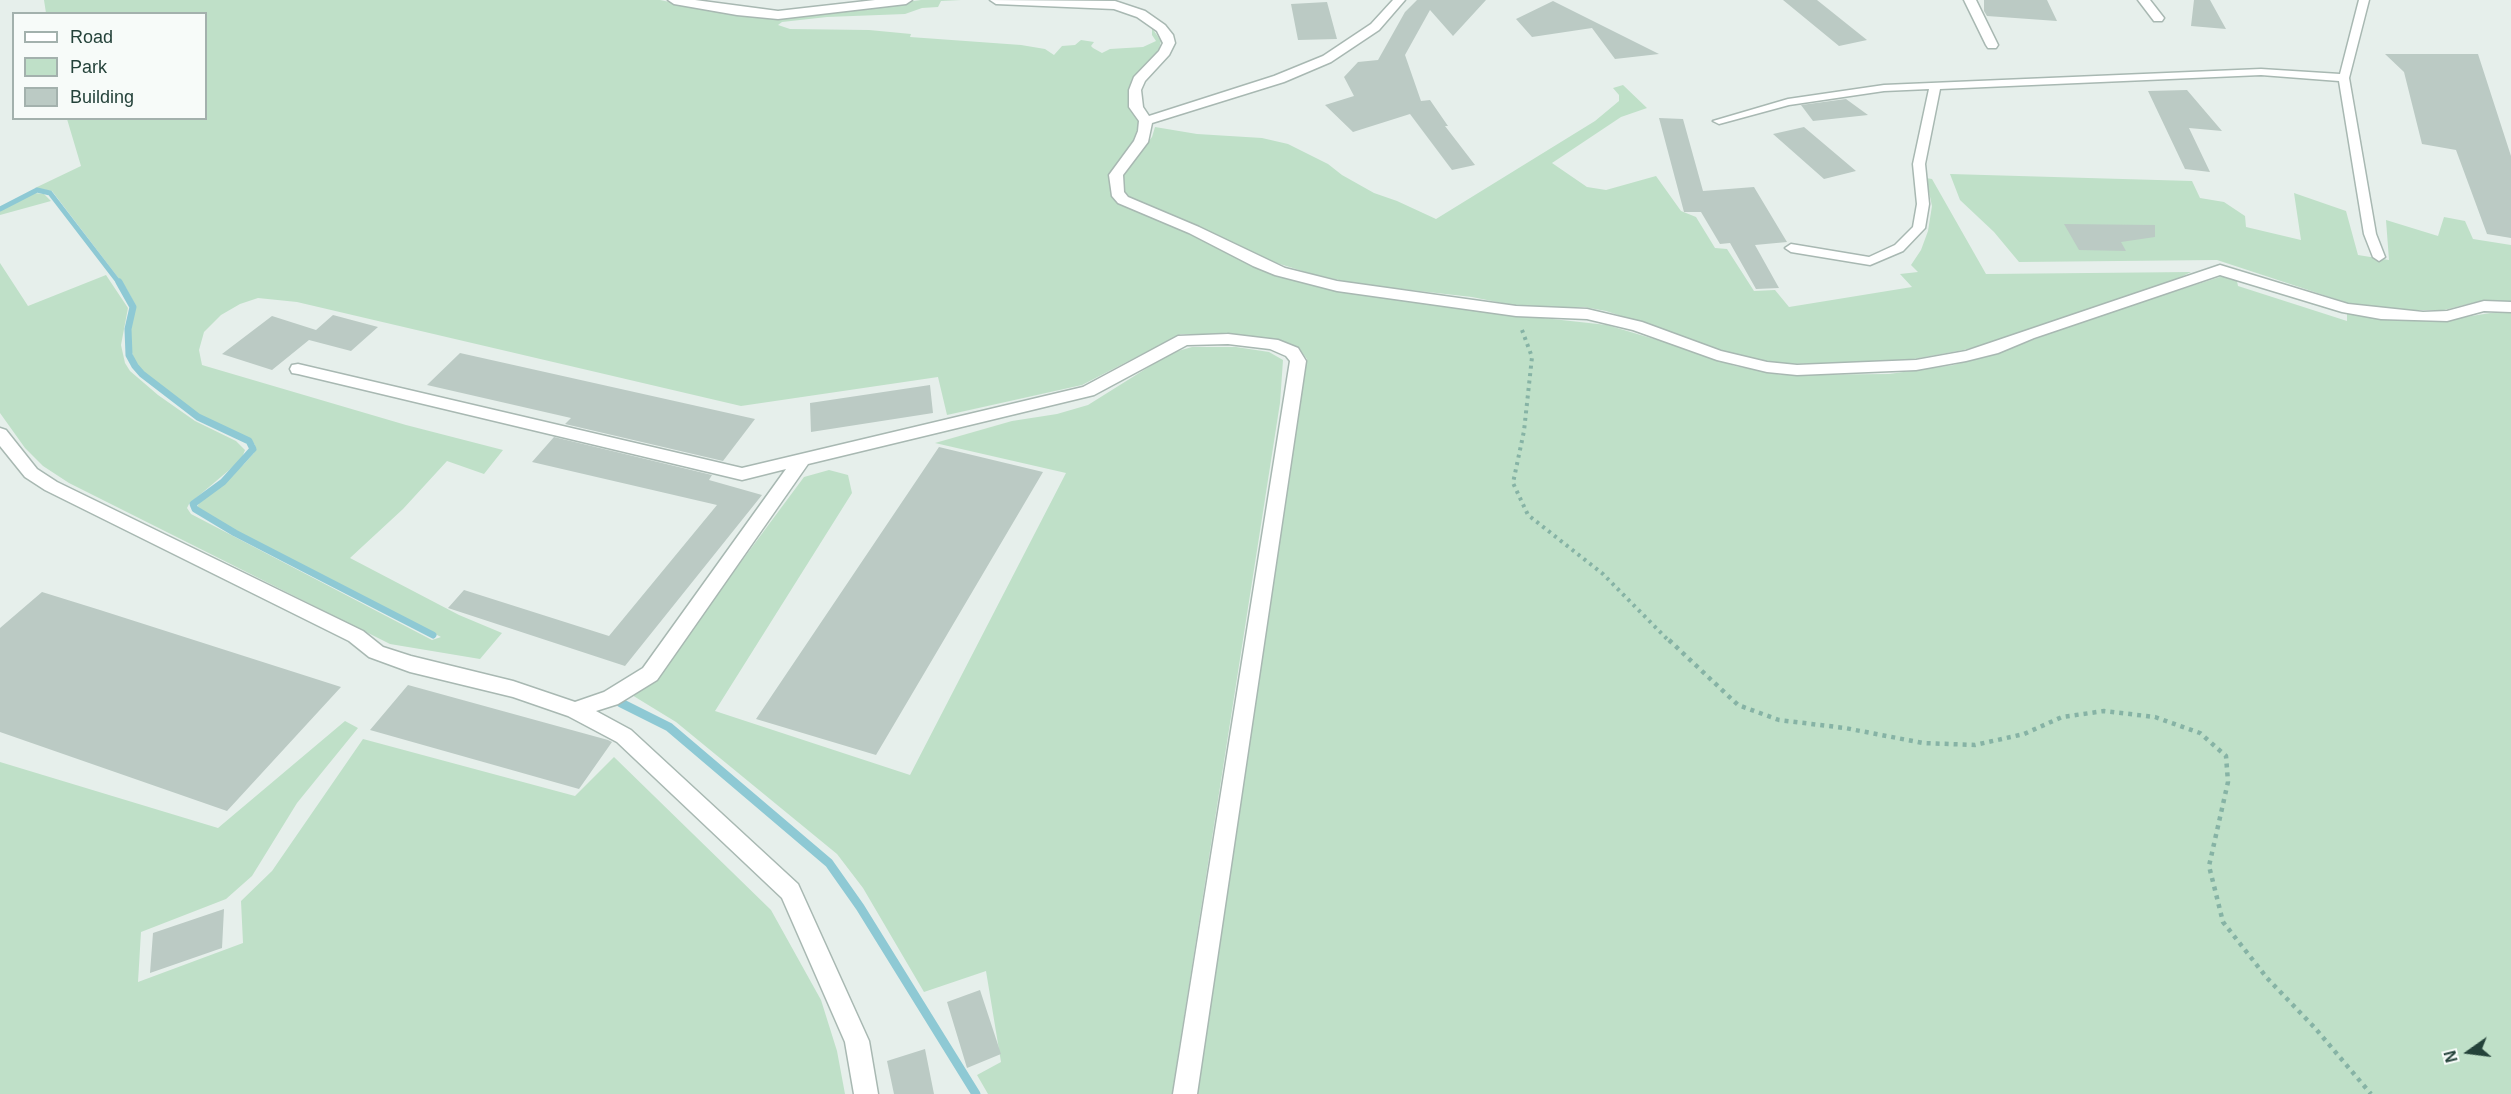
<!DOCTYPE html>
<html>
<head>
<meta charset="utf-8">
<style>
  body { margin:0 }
  #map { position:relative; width:2511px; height:1094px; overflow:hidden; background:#e6efeb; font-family:Helvetica,sans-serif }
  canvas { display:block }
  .legend { position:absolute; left:12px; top:12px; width:195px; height:108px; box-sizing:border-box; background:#f7fbf9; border:2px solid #a3b1ad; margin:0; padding:8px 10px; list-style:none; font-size:18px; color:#24423a }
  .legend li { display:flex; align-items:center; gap:12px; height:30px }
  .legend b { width:30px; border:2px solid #a3b1ad }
  .north { position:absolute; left:2439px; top:1022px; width:60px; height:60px; -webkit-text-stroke:4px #f7fbf9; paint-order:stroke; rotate:256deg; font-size:16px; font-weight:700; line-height:24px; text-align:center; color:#24423a }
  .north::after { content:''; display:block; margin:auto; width:21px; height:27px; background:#24423a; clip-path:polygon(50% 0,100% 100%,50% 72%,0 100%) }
</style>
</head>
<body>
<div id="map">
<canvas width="2511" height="1094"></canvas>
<ul class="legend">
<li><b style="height:8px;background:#fff"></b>Road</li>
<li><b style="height:16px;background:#bfe0c8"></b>Park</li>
<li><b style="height:16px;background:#bbcac4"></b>Building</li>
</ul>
<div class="north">N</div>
</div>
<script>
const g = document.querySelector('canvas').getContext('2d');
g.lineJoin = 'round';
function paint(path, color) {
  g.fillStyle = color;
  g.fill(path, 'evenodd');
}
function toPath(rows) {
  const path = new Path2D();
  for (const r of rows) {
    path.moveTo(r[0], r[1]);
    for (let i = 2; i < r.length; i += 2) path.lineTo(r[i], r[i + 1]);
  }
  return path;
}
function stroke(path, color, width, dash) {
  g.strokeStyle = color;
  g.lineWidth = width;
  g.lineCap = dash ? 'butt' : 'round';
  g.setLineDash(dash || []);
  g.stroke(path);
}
paint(toPath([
  [44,0,660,0,689,6,799,16,921,0,961,0,941,1,938,7,922,8,905,14,827,17,782,22,778,25,790,29,869,30,911,34,910,37,1021,45,1045,49,1054,55,1062,46,1075,45,1081,40,1094,42,1091,46,1093,48,1102,53,1110,49,1143,47,1156,41,1152,35,1152,28,1161,41,1159,49,1152,60,1132,79,1128,91,1131,106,1142,122,1137,140,1109,174,1110,182,1112,192,1170,224,1280,274,1525,316,1607,325,1681,347,1735,366,1782,375,1889,374,1954,365,2011,348,2089,319,2223,276,2237,281,2238,286,2347,321,2347,311,2399,319,2440,321,2503,311,2511,312,2511,1094,1193,1094,1307,359,1298,347,1279,340,1230,334,1181,334,1082,385,947,415,938,377,741,406,297,302,258,298,240,304,221,315,204,332,199,350,202,365,406,425,503,450,484,474,447,461,403,509,350,558,459,615,502,633,480,659,390,644,69,483,43,466,25,448,0,413,0,263,28,306,106,275,128,308,121,345,125,363,130,371,158,395,195,421,236,441,245,450,241,460,189,504,187,508,191,514,432,640,441,637,235,531,197,509,199,502,244,464,254,453,255,445,250,439,199,416,142,372,135,363,131,349,131,327,136,306,126,288,52,191,35,188,81,166,67,119,206,118,206,14,46,13],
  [1623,85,1647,108,1621,117,1552,163,1587,187,1606,190,1656,176,1681,211,1696,217,1715,248,1727,249,1754,291,1775,290,1789,307,1912,287,1900,274,1918,272,1911,265,1921,250,1928,231,1932,206,1926,178,1932,179,1986,274,2191,272,2169,283,1988,344,1963,350,1914,359,1885,362,1788,364,1762,361,1709,349,1655,327,1606,311,1584,307,1539,308,1512,305,1472,297,1357,284,1312,274,1267,260,1129,198,1123,193,1122,183,1123,173,1152,137,1155,127,1197,134,1262,138,1288,144,1328,164,1342,175,1374,193,1397,201,1436,219,1595,121,1619,101,1619,95,1613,88],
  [1950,174,2192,181,2200,198,2224,202,2245,216,2246,227,2301,240,2294,193,2346,211,2358,255,2389,260,2386,220,2438,236,2444,217,2465,221,2473,239,2511,245,2511,303,2484,300,2444,310,2405,310,2357,306,2217,260,2019,262,1994,232,1960,200],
  [35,193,44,194,51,201,0,215,0,210],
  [1192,347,1236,347,1269,352,1283,360,1280,403,1172,1094,988,1094,977,1075,1001,1062,986,971,924,992,863,888,837,854,676,722,627,692,663,667,804,477,829,470,848,475,852,493,715,711,910,775,1066,473,935,443,1012,421,1057,414,1088,405,1171,353],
  [345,721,358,728,297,803,252,876,226,899,141,932,138,982,243,943,241,901,272,871,363,739,575,796,614,757,771,910,821,1000,837,1051,845,1094,0,1094,0,762,218,828]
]), '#bfe0c8');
stroke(toPath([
  [0,209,37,190,50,193,120,284]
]), '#8ec9d4', 5);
stroke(toPath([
  [119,282,133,307,128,329,129,355,135,366,142,374,198,417,249,441,253,449,223,482,193,504,195,509,235,533,433,635]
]), '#8ec9d4', 7);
stroke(toPath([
  [621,703,669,727,829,863,860,907,976,1094]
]), '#8ec9d4', 9);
paint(toPath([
  [1417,0,1486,0,1453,36,1430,10,1405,55,1421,101,1430,100,1448,126,1445,126,1475,165,1452,170,1410,114,1353,132,1325,105,1354,96,1344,77,1358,62,1378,60,1405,12],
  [1783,0,1817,0,1867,40,1839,46],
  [1984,0,2047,0,2057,21,1987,16,1984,11],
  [2194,0,2210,0,2226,29,2191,26],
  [1553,1,1659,54,1615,59,1592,28,1532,37,1516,19],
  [1327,2,1337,39,1298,40,1291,4],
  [2385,54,2478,54,2511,156,2511,238,2487,234,2456,150,2422,144,2404,72],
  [2187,90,2222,131,2189,128,2210,172,2185,169,2148,91],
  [1846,99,1868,115,1813,121,1801,105],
  [1659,118,1683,119,1703,191,1754,187,1787,242,1755,245,1779,288,1756,289,1730,243,1720,244,1701,212,1684,212],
  [1804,127,1856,171,1824,179,1773,134],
  [2064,224,2155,225,2155,237,2121,242,2126,251,2079,250],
  [333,315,378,327,351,351,309,340,272,370,222,354,272,316,316,330],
  [460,353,755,419,723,461,565,424,571,418,427,385],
  [930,385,933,413,811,432,810,403],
  [554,437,712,475,709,480,762,495,625,666,448,608,464,590,609,636,717,505,532,462],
  [939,447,1043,472,876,755,756,719],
  [42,592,100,610,341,687,227,811,0,732,0,628],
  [408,685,608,740,612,742,579,789,370,730],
  [224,909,222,948,150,973,153,933],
  [980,990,1001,1054,967,1068,947,1002],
  [925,1049,934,1094,894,1094,887,1061]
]), '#bbcac4');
const service = toPath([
  [2359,0,2369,0,2349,78,2376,234,2385,257,2379,261,2373,257,2364,234,2339,81,2261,75,1940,89,1925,164,1929,204,1925,228,1903,251,1870,265,1791,252,1785,248,1791,244,1869,257,1895,245,1913,227,1917,204,1913,164,1929,89,1884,91,1789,105,1719,124,1713,121,1788,99,1884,85,2261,69,2340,74,2359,0]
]);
const minor = toPath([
  [668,0,695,0,778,11,875,0,912,0,906,4,778,19,737,15,674,4,668,0],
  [990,0,1115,1,1145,11,1165,25,1173,35,1175,43,1169,55,1145,81,1141,90,1143,107,1149,116,1274,76,1323,56,1371,24,1393,0,1405,0,1379,30,1331,62,1284,82,1152,123,1148,142,1123,175,1124,192,1128,197,1199,227,1285,268,1337,281,1516,306,1587,309,1642,322,1721,351,1767,362,1797,365,1916,360,1966,351,2220,265,2348,304,2423,312,2447,311,2484,301,2511,302,2511,312,2484,311,2447,321,2381,319,2342,312,2220,275,2034,338,1998,353,1966,361,1916,370,1797,375,1767,372,1717,360,1633,330,1587,319,1516,316,1337,291,1275,275,1253,266,1189,233,1118,203,1112,196,1109,175,1134,141,1138,131,1139,121,1129,107,1129,90,1134,77,1159,51,1163,43,1157,31,1137,17,1114,9,996,4,990,0],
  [1964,0,1976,0,1998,45,1996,48,1988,48,1986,45,1964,0],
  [2138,0,2150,0,2164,18,2162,21,2154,21,2138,0],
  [1228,334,1278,340,1298,348,1306,361,1197,1094,1173,1094,1290,361,1286,356,1270,349,1228,344,1187,345,1094,395,808,464,657,680,618,704,596,711,631,730,798,884,869,1041,878,1094,854,1094,845,1042,782,898,617,742,568,716,513,697,410,672,369,657,349,641,45,490,25,477,0,446,0,428,6,430,37,469,57,482,363,631,383,647,411,656,513,681,575,702,604,692,643,668,786,469,742,480,298,374,292,373,290,369,292,365,298,364,742,468,1083,387,1178,336,1228,334]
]);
stroke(service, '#a8b8b2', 3);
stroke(minor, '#a8b8b2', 3);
stroke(toPath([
  [1522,330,1532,357,1524,431,1513,483,1528,515,1603,574,1670,642]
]), '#86b3a5', 4, [3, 4.5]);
stroke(toPath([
  [1669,640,1738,705,1779,720,1845,728,1923,743,1975,745,2024,734,2062,717,2104,711,2155,717,2200,733,2226,756,2228,782,2209,866,2223,922,2267,978,2315,1028,2371,1094]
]), '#86b3a5', 4.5, [4, 5]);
paint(service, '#fff');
paint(minor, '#fff');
</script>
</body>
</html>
